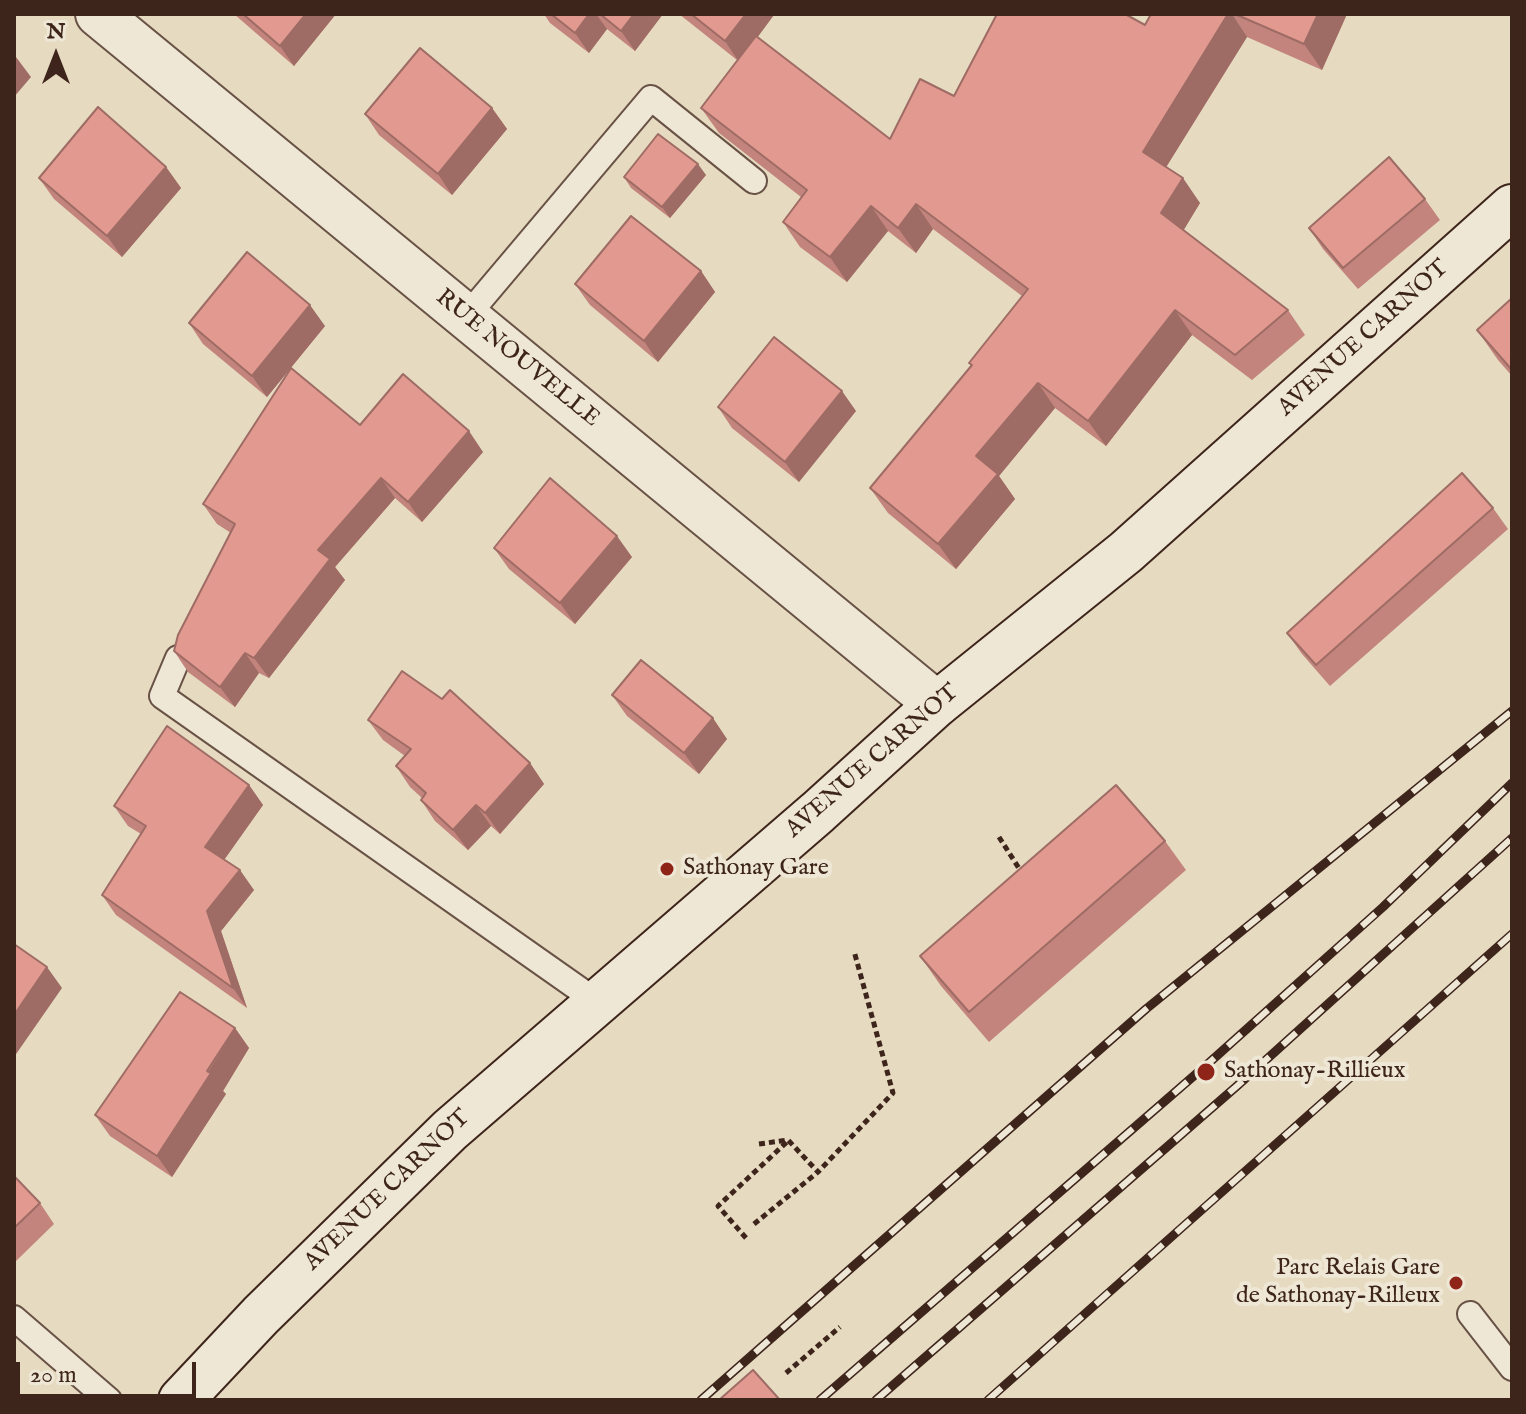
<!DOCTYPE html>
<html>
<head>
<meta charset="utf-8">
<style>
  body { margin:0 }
  #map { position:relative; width:1526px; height:1414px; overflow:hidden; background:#e6dac0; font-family:"IM FELL English",serif }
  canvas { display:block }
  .frame { position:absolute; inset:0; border:16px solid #3e251c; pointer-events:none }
  .north { position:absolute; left:16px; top:16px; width:80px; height:80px; -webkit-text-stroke:6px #efe7d6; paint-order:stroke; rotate:0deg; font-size:22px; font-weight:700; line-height:32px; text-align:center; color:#3e251c }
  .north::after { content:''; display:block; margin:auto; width:28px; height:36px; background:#3e251c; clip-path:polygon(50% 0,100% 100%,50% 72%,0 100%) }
  .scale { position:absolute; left:16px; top:1362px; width:180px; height:36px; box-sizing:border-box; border:4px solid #3e251c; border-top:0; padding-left:10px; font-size:24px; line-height:28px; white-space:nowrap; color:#3e251c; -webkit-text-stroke:6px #efe7d6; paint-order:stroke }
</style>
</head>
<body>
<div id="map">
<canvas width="1526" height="1414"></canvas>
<div class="frame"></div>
<div class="north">N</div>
<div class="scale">20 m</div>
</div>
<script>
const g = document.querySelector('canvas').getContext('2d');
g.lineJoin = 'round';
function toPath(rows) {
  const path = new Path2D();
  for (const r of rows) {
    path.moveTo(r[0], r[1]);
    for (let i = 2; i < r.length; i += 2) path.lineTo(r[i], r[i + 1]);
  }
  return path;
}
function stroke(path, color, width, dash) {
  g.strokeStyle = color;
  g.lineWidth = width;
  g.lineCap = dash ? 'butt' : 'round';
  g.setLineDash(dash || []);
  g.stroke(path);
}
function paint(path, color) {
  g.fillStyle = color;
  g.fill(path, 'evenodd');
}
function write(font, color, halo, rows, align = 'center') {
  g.font = font + ' "IM FELL English",serif';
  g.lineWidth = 8;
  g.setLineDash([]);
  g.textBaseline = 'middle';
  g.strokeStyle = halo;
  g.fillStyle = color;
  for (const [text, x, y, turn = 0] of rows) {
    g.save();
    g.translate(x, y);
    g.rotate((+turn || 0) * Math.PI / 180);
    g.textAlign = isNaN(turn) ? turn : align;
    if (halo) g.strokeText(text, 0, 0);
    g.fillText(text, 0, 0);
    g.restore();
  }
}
const lane = toPath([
  [466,317,651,98,754,181],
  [178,658,162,696,596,1001],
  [1470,1314,1512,1368],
  [14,1318,109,1400]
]);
const street = toPath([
  [98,14,937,704]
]);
const secondary = toPath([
  [181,1400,261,1315,450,1130,818,812,937,704,1126,552,1512,207]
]);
stroke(lane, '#685245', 28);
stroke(street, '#685245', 48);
stroke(secondary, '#3e251c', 48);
stroke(toPath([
  [999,837,1022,873],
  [759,1144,788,1140,818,1172,893,1093,854,951],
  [754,1224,818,1172],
  [746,1238,718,1206,788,1141],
  [786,1373,840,1327]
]), '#3e251c', 5, [6, 4]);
stroke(lane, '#efe7d6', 24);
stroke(street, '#efe7d6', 44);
stroke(secondary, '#efe7d6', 44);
const rail = toPath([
  [701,1400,1146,1009,1512,711],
  [820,1400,1211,1061,1383,907,1512,783],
  [876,1400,1237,1086,1512,838],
  [988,1400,1512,934]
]);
stroke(rail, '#3e251c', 9);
stroke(rail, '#efe7d6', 6, [18]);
paint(toPath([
  [234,14,336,14,294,66],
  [544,14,663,14,635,51,607,29,589,53,550,23],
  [679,14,774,14,757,38,890,139,954,96,1145,25,1151,14,1347,14,1322,70,1247,37,1166,167,1200,203,1183,230,1288,310,1305,335,1252,380,1192,335,1106,446,1055,408,999,476,1015,499,956,569,888,513,870,488,971,366,969,363,1022,296,933,229,916,253,888,231,847,282,800,247,783,222,801,197,719,133,701,108,737,60],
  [492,108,507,129,452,195,379,135,365,114],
  [166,167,181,188,122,257,54,199,39,178],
  [706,175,670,218,631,188,624,177],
  [1425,199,1440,220,1358,289,1323,249,1309,228],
  [701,271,715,292,658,362,590,305,575,284],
  [1512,298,1512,376,1498,360,1477,330],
  [189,323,325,326,267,397,203,344],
  [718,407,856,411,799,482,732,428],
  [360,425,483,452,422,522,395,498,335,567,345,580,269,678,259,673,235,707,188,672,174,651,231,533,217,524,203,504],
  [1493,508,1508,529,1330,686,1302,654,1287,633],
  [494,548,632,557,575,624,509,569],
  [612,695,727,739,699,774,627,716],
  [368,720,530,763,544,784,500,834,491,826,468,850,435,821,421,800,422,798,410,787,396,766,405,756,383,740],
  [249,785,263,805,224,860,254,890,221,931,247,1008,116,915,102,895,141,834,128,826,114,806],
  [1165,841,1186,870,989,1042,941,986,920,956],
  [235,1028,249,1048,223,1091,226,1094,172,1177,110,1136,95,1115],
  [14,1176,40,1203,54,1224,14,1263]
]), '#c2847c');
paint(toPath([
  [306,14,336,14,294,66,280,46],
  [589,14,596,14,607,29,589,53,575,33],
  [634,14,663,14,635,51,621,31],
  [746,14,774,15,739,62,725,41],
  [1228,14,1232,14,1247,37,1160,177,1143,152],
  [1318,14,1347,14,1322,70,1304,44],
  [16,57,31,77,14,97,14,59],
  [492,108,507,129,452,195,438,174],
  [698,164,706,175,670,218,662,207],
  [166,167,181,188,122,257,107,236],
  [1183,178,1200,203,1179,238,1161,213],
  [916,204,933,229,916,253,898,228],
  [871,206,888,231,847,282,830,257],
  [701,271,715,292,658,362,644,341],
  [310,305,325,326,267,397,252,376],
  [1175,310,1192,335,1106,446,1088,421],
  [1038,383,1055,408,999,476,1015,499,956,569,938,544,976,456],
  [842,391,856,411,799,482,785,462],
  [469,431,483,452,422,522,408,502],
  [381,478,395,498,335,567,345,580,269,678,254,658,318,550],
  [617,536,632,557,575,624,560,603],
  [245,653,259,673,235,707,220,687],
  [713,718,727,739,699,774,684,753],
  [530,763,544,784,500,834,485,813],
  [249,785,263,805,219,867,205,847],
  [476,805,491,826,468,850,453,830],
  [240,870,254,890,221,931,247,1008,233,988,207,911],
  [47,967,62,988,14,1057,14,1015],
  [235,1028,249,1048,223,1091,226,1094,172,1177,157,1156]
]), '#9e6c65');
const building = toPath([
  [243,14,306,14,280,46,243,14],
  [551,14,589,14,575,33,551,14],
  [600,14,634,14,621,31,600,14],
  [691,14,746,14,725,41,691,14],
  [997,14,1125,14,1145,25,1151,14,1228,14,1143,152,1183,178,1161,213,1288,310,1235,355,1175,310,1088,421,1038,383,976,456,998,474,938,544,870,488,972,365,969,363,1028,289,916,204,898,228,871,206,830,257,783,222,807,190,701,108,756,36,890,139,920,79,954,96,997,14],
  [1235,14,1318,14,1304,44,1235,14],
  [420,48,492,108,438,174,365,114,420,48],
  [98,107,166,167,107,236,39,178,98,107],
  [658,134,698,164,662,207,624,177,658,134],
  [1389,157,1425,199,1343,268,1309,228,1389,157],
  [631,216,701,271,644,341,575,284,631,216],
  [247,252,310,305,252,376,189,323,247,252],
  [1512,298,1512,370,1477,330,1512,298],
  [774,337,842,391,785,462,718,407,774,337],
  [291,368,360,425,403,374,469,431,408,502,381,478,318,550,330,559,254,658,245,653,220,687,174,651,178,635,235,524,203,504,291,368],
  [1462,473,1493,508,1316,665,1287,633,1462,473],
  [550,478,617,536,560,603,494,548,550,478],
  [641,660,713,718,684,753,612,695,641,660],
  [402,671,442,699,450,690,530,763,485,813,476,805,453,830,421,800,426,793,396,766,411,749,368,720,402,671],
  [167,726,249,785,205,847,240,870,207,911,233,988,102,895,146,826,114,806,167,726],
  [1116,785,1165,841,969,1012,920,956,1116,785],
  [14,944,47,967,14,1015,14,944],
  [180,992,235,1028,207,1071,211,1073,157,1156,95,1115,180,992],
  [14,1176,40,1203,14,1228,14,1176],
  [753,1370,780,1400,719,1400,753,1370]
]);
paint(building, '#e29a90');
stroke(building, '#9e6c65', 2);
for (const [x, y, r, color] of [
  [667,869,8,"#8f2418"],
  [1206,1072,10,"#8f2418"],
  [1456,1283,8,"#8f2418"]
]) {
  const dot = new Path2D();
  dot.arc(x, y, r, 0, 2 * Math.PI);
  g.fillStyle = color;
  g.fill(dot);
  stroke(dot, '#efe7d6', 3);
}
write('24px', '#3e251c', '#efe7d6', [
  ["AVENUE CARNOT",1364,339,-42],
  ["RUE NOUVELLE",517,359,39],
  ["AVENUE CARNOT",873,762,-41],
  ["AVENUE CARNOT",388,1191,-44]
]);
write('24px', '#3e251c', '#efe7d6', [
  ["Sathonay Gare",683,869],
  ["Sathonay-Rillieux",1224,1072],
  ["Parc Relais Gare",1440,1269,"right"],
  ["de Sathonay-Rilleux",1440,1297,"right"]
], 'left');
</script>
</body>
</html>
